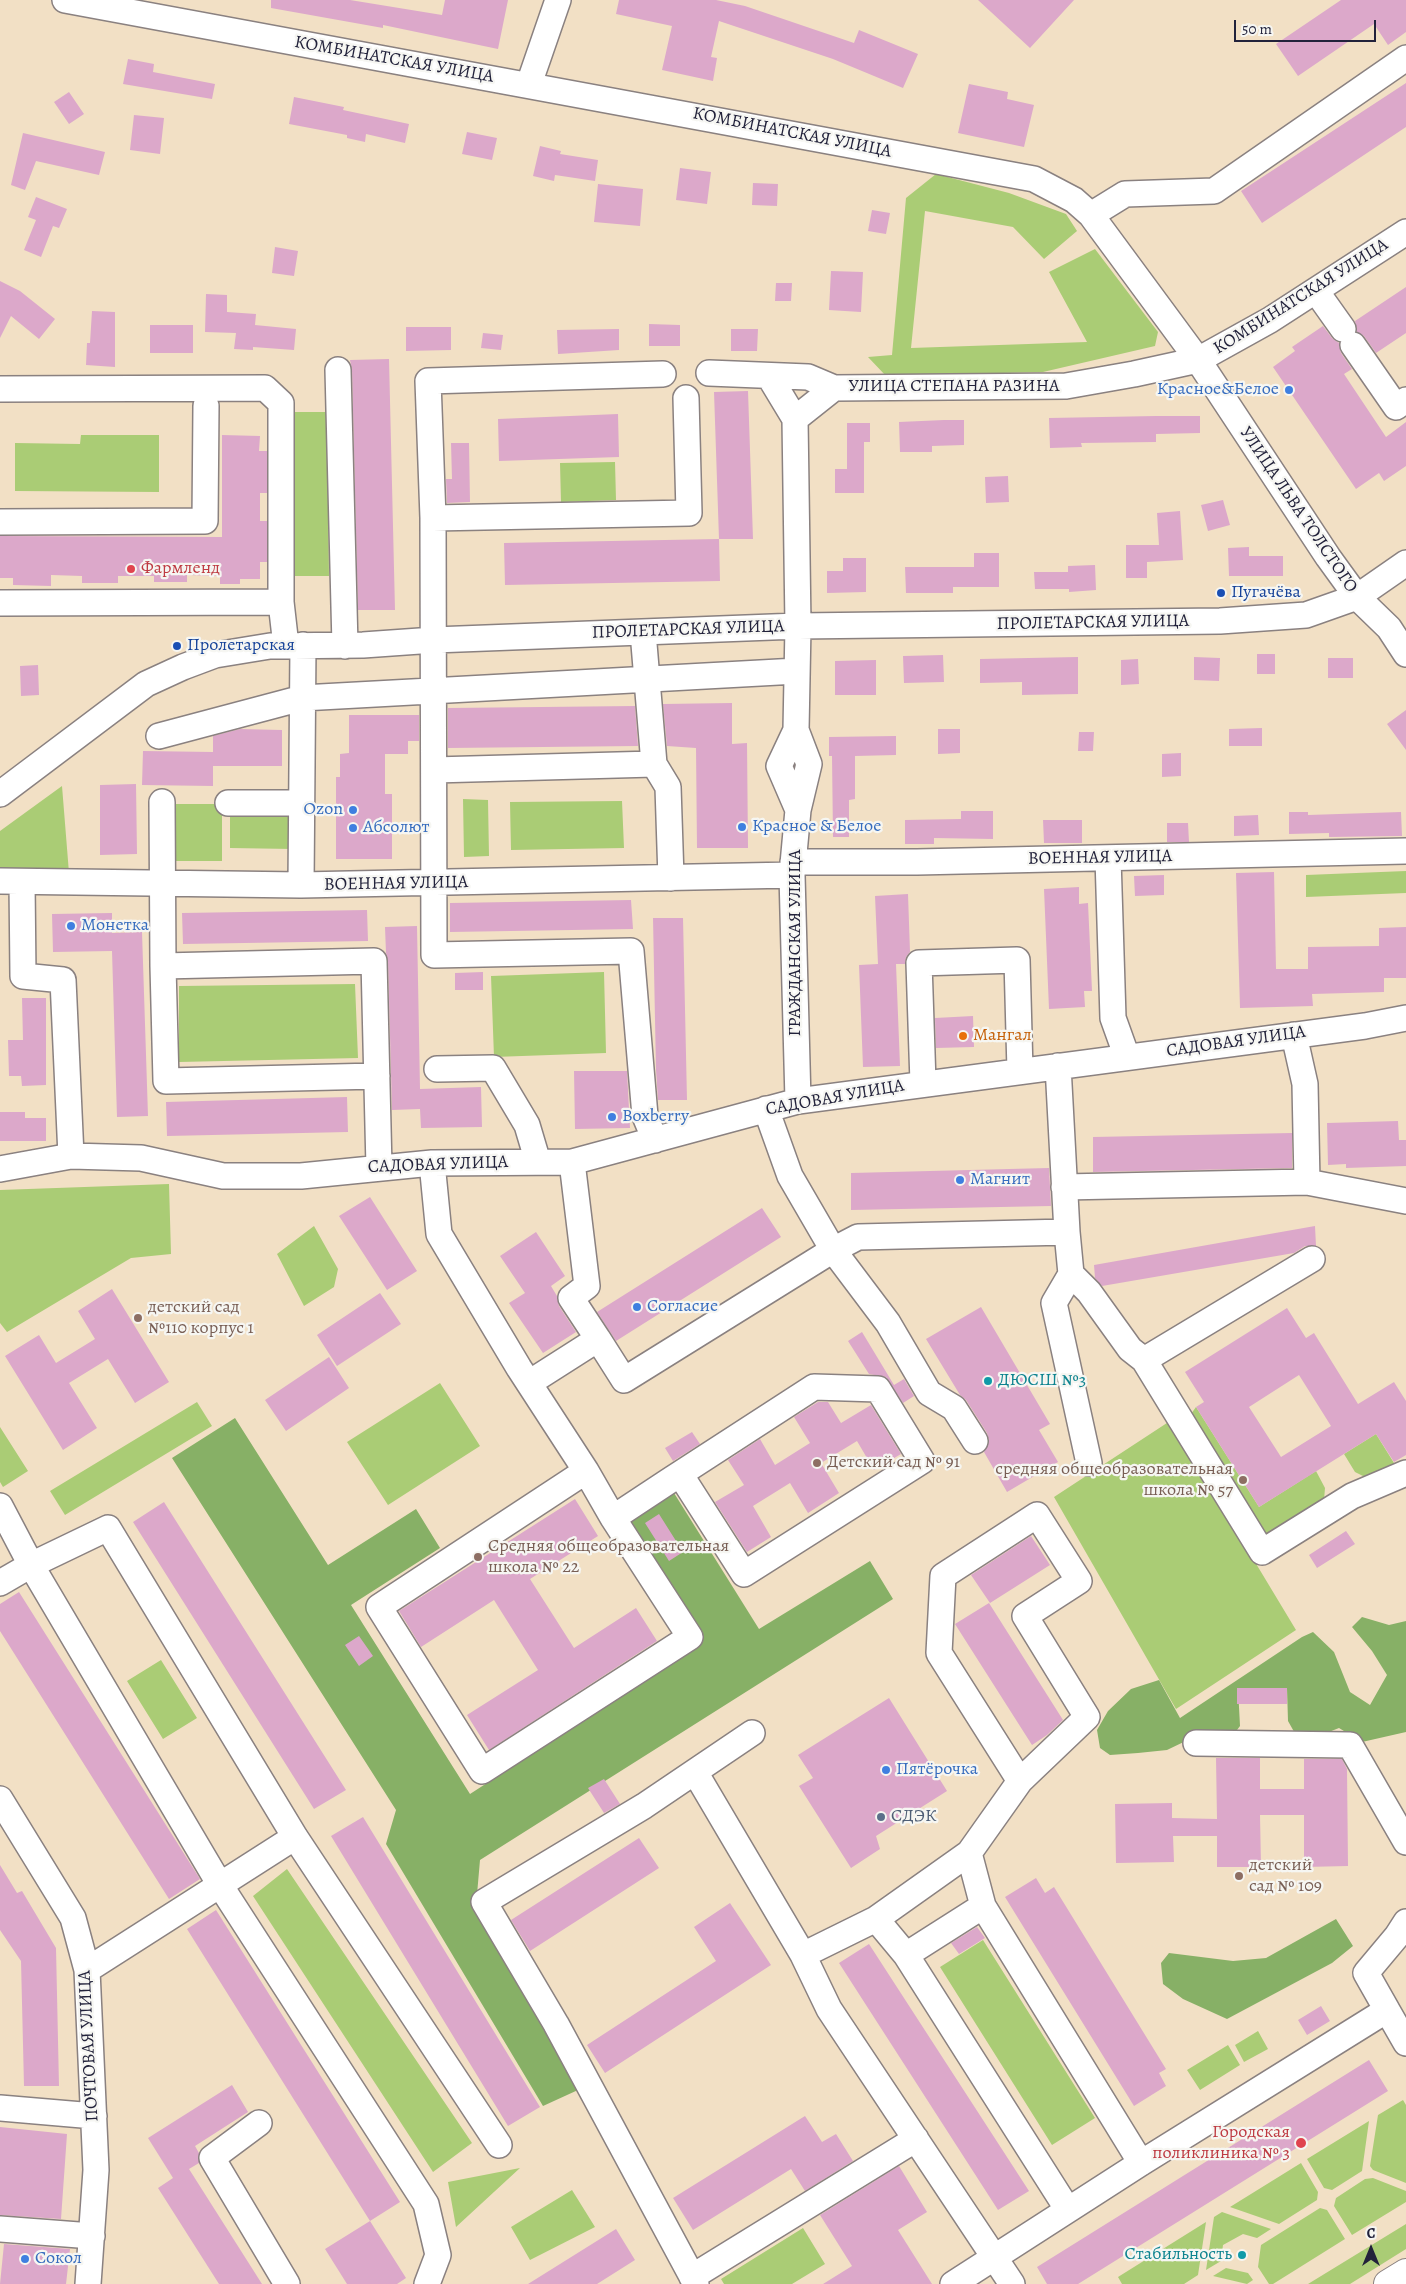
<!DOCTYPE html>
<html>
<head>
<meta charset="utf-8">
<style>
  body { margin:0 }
  #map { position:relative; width:1406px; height:2284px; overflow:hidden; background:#f2e0c5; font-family:Alegreya,serif }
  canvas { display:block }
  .north { position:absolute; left:1346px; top:2224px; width:50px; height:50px; -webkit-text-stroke:4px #f6f6f2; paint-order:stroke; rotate:0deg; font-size:14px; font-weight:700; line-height:20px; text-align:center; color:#22223b }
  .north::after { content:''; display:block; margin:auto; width:18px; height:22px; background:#22223b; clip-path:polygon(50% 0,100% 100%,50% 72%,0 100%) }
  .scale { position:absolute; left:1234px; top:20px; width:142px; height:22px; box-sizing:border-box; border:2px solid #22223b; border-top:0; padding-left:6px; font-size:15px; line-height:18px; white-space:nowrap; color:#22223b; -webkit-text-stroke:4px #f6f6f2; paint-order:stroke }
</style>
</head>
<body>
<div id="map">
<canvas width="1406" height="2284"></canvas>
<div class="north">С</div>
<div class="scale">50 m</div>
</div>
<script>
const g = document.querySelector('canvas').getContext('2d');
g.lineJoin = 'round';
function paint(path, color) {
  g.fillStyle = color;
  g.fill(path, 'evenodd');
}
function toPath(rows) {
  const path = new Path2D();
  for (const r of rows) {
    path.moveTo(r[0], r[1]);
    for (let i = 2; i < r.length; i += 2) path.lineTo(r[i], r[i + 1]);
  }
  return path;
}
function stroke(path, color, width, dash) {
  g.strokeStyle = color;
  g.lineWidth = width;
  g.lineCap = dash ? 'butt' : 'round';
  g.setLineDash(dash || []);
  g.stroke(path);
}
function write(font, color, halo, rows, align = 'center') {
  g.font = font + ' Alegreya,serif';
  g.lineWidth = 4.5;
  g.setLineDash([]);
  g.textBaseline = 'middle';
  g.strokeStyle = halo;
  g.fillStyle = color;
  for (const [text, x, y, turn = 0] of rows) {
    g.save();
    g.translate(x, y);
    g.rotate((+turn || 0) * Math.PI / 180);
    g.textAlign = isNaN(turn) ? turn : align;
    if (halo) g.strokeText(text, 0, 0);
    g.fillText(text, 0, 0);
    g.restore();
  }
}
paint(toPath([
  [936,174,1009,193,1066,214,1077,231,1044,259,1013,227,925,211,911,348,1087,342,1049,272,1095,249,1158,332,1155,346,1043,372,886,376,868,357,892,355,906,198],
  [293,412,327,412,329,576,294,576],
  [81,435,159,435,159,492,15,491,15,443,80,444],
  [615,462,616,500,561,502,560,463],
  [62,786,69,873,0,872,0,831],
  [463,799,488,800,489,856,464,857],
  [622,801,624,848,511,850,510,802],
  [176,804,222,804,222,861,175,861],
  [230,812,293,812,293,849,230,848],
  [1406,871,1406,893,1306,897,1306,875],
  [604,972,606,1053,494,1057,491,976],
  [355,984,358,1058,179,1062,179,986],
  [169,1184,171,1254,131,1258,7,1332,0,1323,0,1190],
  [314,1226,338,1269,334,1287,304,1306,277,1254],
  [440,1383,480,1446,388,1505,347,1442],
  [197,1402,212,1426,65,1515,50,1491],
  [1196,1407,1259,1507,1316,1471,1325,1488,1324,1500,1269,1536,1258,1532,1191,1414],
  [1170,1421,1296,1630,1176,1709,1054,1497],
  [0,1427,28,1471,3,1487,0,1482],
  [1376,1434,1394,1463,1378,1475,1365,1477,1355,1472,1344,1454],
  [161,1660,197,1718,163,1739,127,1681],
  [287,1869,472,2143,433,2172,253,1896],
  [983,1940,1095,2118,1052,2145,940,1967],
  [1258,2031,1268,2049,1244,2062,1235,2045],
  [1228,2045,1240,2065,1200,2090,1187,2070],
  [1403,2100,1406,2105,1406,2183,1373,2170,1370,2166,1378,2115],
  [1369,2121,1362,2171,1332,2190,1324,2188,1307,2159],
  [1301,2163,1318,2192,1317,2200,1279,2224,1230,2207],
  [520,2168,456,2227,448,2182],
  [1373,2178,1406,2191,1406,2202,1352,2235,1334,2206,1336,2198,1365,2179],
  [572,2190,595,2227,530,2260,511,2227],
  [1320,2208,1327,2210,1345,2239,1273,2284,1269,2284,1258,2267,1261,2245],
  [1222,2212,1271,2229,1257,2238,1243,2234,1223,2245,1221,2261,1206,2270,1214,2217],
  [1206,2222,1198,2275,1184,2284,1122,2284,1118,2277],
  [1406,2224,1406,2249,1350,2284,1308,2284],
  [803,2228,825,2264,792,2284,724,2284,721,2279],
  [1226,2268,1248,2273,1253,2280,1247,2284,1213,2276]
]), '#aacc75');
paint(toPath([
  [235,1418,328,1565,416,1509,440,1548,351,1605,470,1794,691,1651,605,1515,664,1477,759,1629,870,1561,893,1599,480,1860,476,1906,578,2090,543,2106,386,1844,396,1810,172,1458],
  [1362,1617,1389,1625,1406,1621,1406,1732,1362,1742,1339,1728,1316,1737,1297,1737,1288,1721,1287,1688,1238,1688,1240,1726,1234,1734,1192,1738,1167,1750,1138,1753,1110,1755,1100,1748,1097,1730,1108,1711,1131,1689,1159,1680,1180,1718,1302,1637,1313,1632,1334,1652,1350,1692,1370,1705,1387,1675,1372,1651,1352,1627],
  [1336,1919,1353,1946,1332,1963,1227,2019,1183,1999,1163,1984,1161,1963,1169,1953,1233,1961,1266,1958]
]), '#87b066');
paint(toPath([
  [271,0,350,0,442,15,445,0,508,0,498,49,383,25,383,28,271,8],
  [619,0,716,0,745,6,854,43,859,30,918,54,903,88,833,59,719,21,711,57,717,58,713,81,662,70,672,26,616,14],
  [978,0,1074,0,1030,48],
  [1341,0,1406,0,1406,32,1388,45,1374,24,1298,76,1276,44],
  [128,59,154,64,153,72,215,84,212,99,123,84],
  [1406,83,1406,127,1262,223,1241,191],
  [969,84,1008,92,1007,99,1034,105,1024,147,958,133],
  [69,92,84,114,69,124,54,102],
  [294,97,344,107,343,110,409,124,405,143,366,134,365,142,347,138,347,135,289,124],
  [134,115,164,118,160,154,130,150],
  [467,132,497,138,492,160,462,154],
  [23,133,105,152,99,175,36,161,25,190,11,185],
  [540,146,561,151,560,154,598,160,595,181,555,175,554,181,533,176],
  [680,168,711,172,707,204,676,200],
  [753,183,778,184,777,206,752,205],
  [598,184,643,189,640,226,594,222],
  [36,197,67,209,59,228,53,226,41,257,24,250,36,220,28,217],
  [872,210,890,213,886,234,868,231],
  [275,247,298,251,294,276,272,273],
  [831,271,863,272,861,312,829,310],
  [0,281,20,291,55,319,39,339,11,316,0,338],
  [776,283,792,283,791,301,775,301],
  [1406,287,1406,333,1376,353,1364,336,1357,332,1355,321],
  [206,294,227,295,227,312,256,314,255,325,296,329,294,350,253,347,253,350,234,349,236,333,205,332],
  [92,311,115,312,115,367,86,365,87,343,90,343],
  [649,324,680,325,680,346,649,346],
  [150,325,193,325,193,353,150,353],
  [1323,326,1332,338,1339,343,1341,353,1352,369,1344,374,1386,437,1406,422,1406,466,1384,481,1379,473,1356,489,1273,367,1295,351,1292,347],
  [406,327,451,327,451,350,406,351],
  [619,329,619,350,558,354,557,330],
  [731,329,758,329,757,351,731,351],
  [483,333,503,335,501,350,481,348],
  [389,359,395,610,358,610,352,370,350,360],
  [748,391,753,539,719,539,714,392],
  [618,414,619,457,499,461,498,419],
  [1156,416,1200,416,1200,433,1156,434,1156,442,1081,443,1082,447,1050,448,1049,418],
  [944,420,964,420,964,445,932,446,932,452,900,452,899,422],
  [847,423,870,423,870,442,864,442,864,493,835,493,835,469,847,469],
  [222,435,260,436,259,451,267,451,267,493,260,493,260,521,267,521,267,562,260,562,260,579,240,579,240,584,220,584,220,576,187,575,187,582,154,582,154,576,118,576,118,583,82,583,82,576,51,575,51,586,13,585,13,578,0,578,0,536,222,537],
  [451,443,469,443,470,502,447,503,446,479,452,479],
  [1008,476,1009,502,986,503,985,477],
  [1223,500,1230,525,1208,531,1201,505],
  [1180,511,1183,560,1147,562,1147,578,1126,578,1126,545,1159,545,1157,513],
  [719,539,720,581,505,585,504,543],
  [1249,547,1249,556,1283,556,1283,576,1229,576,1228,548],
  [974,553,999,553,999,587,953,587,953,593,906,593,905,567,974,567],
  [843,558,866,558,866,592,827,593,827,571,843,571],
  [1095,565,1096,590,1069,592,1069,589,1035,589,1034,572,1068,572,1068,566],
  [1257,654,1275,654,1275,674,1257,674],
  [943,655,944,682,904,683,903,656],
  [1078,657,1078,694,1022,695,1022,682,980,683,980,659],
  [1194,657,1220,658,1219,681,1194,680],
  [1328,658,1353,658,1353,678,1328,678],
  [1138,659,1139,684,1121,685,1121,660],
  [876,660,876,695,835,695,835,661],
  [38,665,39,695,21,696,20,666],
  [732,703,732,744,747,743,748,848,697,848,696,748,667,746,663,704],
  [635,706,638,746,448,748,448,708],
  [1406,710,1406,750,1387,724],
  [349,715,419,715,419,741,408,741,408,754,385,754,385,794,392,794,392,859,336,859,336,777,340,777,340,754,349,753],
  [1262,728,1262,746,1229,746,1229,729],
  [240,729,282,730,282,766,213,766,213,786,142,785,143,751,213,752,213,736],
  [938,729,960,729,960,753,938,754],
  [1079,732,1094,732,1093,751,1078,751],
  [896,736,896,755,855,756,855,799,849,800,849,837,833,837,832,756,829,756,829,737],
  [1181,753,1181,776,1162,777,1162,754],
  [136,784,137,854,100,855,100,785],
  [961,811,993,811,993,839,934,838,934,844,905,844,905,820,961,819],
  [1289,812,1308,812,1308,815,1401,812,1402,836,1329,837,1329,833,1289,834],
  [1258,815,1259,835,1234,836,1234,816],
  [1043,820,1082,820,1082,843,1044,843],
  [1167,823,1188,823,1189,842,1167,842],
  [1274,872,1276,969,1308,969,1308,947,1379,946,1379,928,1406,927,1406,978,1384,978,1384,992,1312,994,1313,1006,1240,1008,1236,873],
  [1164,875,1164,895,1135,896,1134,876],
  [1079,887,1079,904,1088,903,1092,991,1084,991,1085,1007,1049,1009,1044,889],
  [908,894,910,952,906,957,905,964,896,964,900,1066,863,1067,859,965,878,964,875,896],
  [631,900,633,929,450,932,450,903],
  [367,910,368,941,183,944,182,913],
  [112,913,112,933,142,932,148,1116,117,1117,112,951,53,952,52,914],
  [653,918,683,918,687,1100,658,1100,656,1070],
  [417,926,420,1089,481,1087,482,1127,421,1128,420,1109,392,1110,388,961,386,953,385,927],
  [483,972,483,990,455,990,455,973],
  [22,998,46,998,46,1085,22,1086,21,1076,9,1076,8,1040,23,1040],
  [973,1016,974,1047,936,1048,935,1018],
  [574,1071,627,1071,630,1128,575,1129],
  [347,1097,348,1132,167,1136,166,1102],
  [0,1112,25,1112,25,1118,46,1118,46,1141,0,1141],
  [1398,1121,1399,1140,1406,1140,1406,1166,1346,1168,1346,1164,1328,1165,1327,1123],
  [1292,1133,1292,1168,1093,1172,1093,1137],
  [1049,1168,1051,1206,851,1210,851,1173],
  [370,1197,417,1271,387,1290,339,1216],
  [762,1208,781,1237,616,1341,597,1312],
  [1315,1226,1316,1246,1305,1246,1294,1253,1102,1286,1095,1278,1094,1265],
  [536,1232,565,1276,551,1286,557,1296,559,1306,576,1332,543,1353,509,1303,525,1293,500,1256],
  [112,1289,169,1382,135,1403,108,1359,69,1383,97,1428,63,1450,5,1356,39,1335,56,1363,95,1339,78,1311],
  [380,1293,401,1324,337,1366,317,1335],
  [981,1307,1050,1424,1039,1430,1058,1462,1007,1492,984,1452,989,1441,987,1433,966,1400,960,1395,926,1339],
  [1287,1308,1306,1338,1314,1333,1358,1404,1394,1382,1406,1401,1406,1455,1394,1462,1376,1434,1259,1507,1196,1407,1204,1402,1185,1372],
  [1299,1375,1331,1426,1281,1457,1249,1407],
  [862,1332,894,1385,904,1379,914,1396,903,1403,886,1377,869,1374,848,1341],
  [329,1357,349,1388,286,1431,265,1400],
  [818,1402,828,1402,841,1423,871,1405,901,1454,874,1470,857,1441,821,1463,839,1493,808,1513,790,1483,753,1506,771,1537,747,1552,715,1502,744,1485,728,1460,760,1439,775,1465,810,1443,794,1417],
  [692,1432,700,1444,673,1461,665,1448],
  [575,1499,598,1536,530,1579,574,1648,636,1608,657,1641,489,1750,467,1715,538,1670,494,1600,421,1647,399,1611],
  [164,1502,346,1790,314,1809,133,1522],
  [659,1514,683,1552,669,1561,645,1523],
  [1346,1531,1355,1544,1317,1568,1309,1555],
  [1031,1536,1050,1565,990,1603,971,1575],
  [19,1592,200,1879,169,1899,0,1631,0,1604],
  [989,1603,1063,1720,1047,1735,1032,1745,955,1624],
  [359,1636,373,1656,359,1666,345,1645],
  [1237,1688,1287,1688,1287,1704,1237,1704],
  [889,1698,947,1791,876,1836,880,1849,851,1868,799,1786,813,1778,798,1755],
  [1216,1758,1260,1758,1260,1789,1304,1789,1304,1759,1342,1759,1347,1769,1348,1866,1304,1867,1304,1815,1260,1815,1261,1867,1217,1867,1217,1836,1173,1836,1174,1862,1116,1863,1115,1804,1172,1803,1172,1818,1217,1819],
  [604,1779,620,1804,604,1813,588,1788],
  [363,1817,540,2107,508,2126,331,1836],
  [639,1838,659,1868,530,1951,511,1920],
  [0,1865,17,1893,22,1891,56,1948,59,2086,24,2086,21,1961,0,1930],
  [1036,1878,1045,1893,1054,1887,1166,2069,1159,2073,1166,2086,1134,2106,1005,1897],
  [730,1903,771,1965,605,2073,587,2045,716,1961,694,1927],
  [216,1910,400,2202,370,2221,187,1929],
  [977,1927,985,1938,959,1954,951,1943],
  [869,1944,1029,2191,998,2210,839,1963],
  [1321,2006,1330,2021,1307,2035,1298,2020],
  [1369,2060,1388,2091,1078,2284,1047,2284,1037,2267],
  [232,2085,248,2112,195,2146,199,2153,199,2163,189,2169,262,2284,219,2284,158,2188,173,2178,148,2138],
  [805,2116,822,2142,836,2134,853,2161,805,2191,791,2169,693,2230,673,2198],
  [0,2127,67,2134,61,2219,0,2215],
  [899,2166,927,2212,898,2230,932,2284,823,2284,852,2266,820,2215],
  [370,2221,406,2278,397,2284,347,2284,325,2249],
  [616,2229,635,2260,597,2284,528,2284],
  [4,2244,70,2249,66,2284,0,2284]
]), '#dca8ca');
const minor = toPath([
  [65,0,1034,179,1074,200,1091,215,1198,360,1328,557,1357,597,1389,628,1406,654],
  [529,84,558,0],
  [1091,215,1125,194,1214,191,1406,58],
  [1316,291,1343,329],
  [1353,345,1396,407,1406,400],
  [338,370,345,646],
  [709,373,808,377,834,388,1066,386,1134,374,1198,360,1270,320,1406,232],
  [769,376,795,419],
  [0,389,265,388,281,403,281,602,286,646],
  [433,518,428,381,663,374],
  [0,522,205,521,206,406],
  [0,603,281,602],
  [643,632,654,764],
  [796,730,779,766,798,810],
  [159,736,302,698,797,671],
  [434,770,654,764,668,787,671,878],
  [0,794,146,684,183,667,215,655,270,646,363,645,434,640,798,626,1220,621,1306,615,1357,597,1406,563],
  [162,802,163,966,374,961,379,1168],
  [228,803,301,803],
  [1108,858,1113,1018,1127,1057],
  [793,862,917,862,1406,851],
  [0,881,301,885,792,875],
  [22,882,23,976,63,980,71,1156],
  [301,885,303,645],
  [163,966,166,1081,377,1076],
  [1294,1035,1305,1084,1307,1182],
  [437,1069,493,1068,527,1125,538,1162],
  [923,1083,919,963,1017,960,1020,1071],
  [798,1101,792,875,798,810,809,764,796,730,798,626,795,419,834,388],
  [766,1109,790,1176,833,1250,888,1323,929,1393,954,1408,975,1441],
  [655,1140,645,1116,631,951,434,955,433,518,689,513,686,398],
  [432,1163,439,1234,519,1368,586,1471,613,1518,690,1637,482,1771,379,1607,586,1471],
  [0,1169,71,1156,141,1158,223,1176,301,1176,432,1163,572,1162,798,1101,1365,1026,1406,1018],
  [1064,1187,1307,1182,1406,1201],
  [1067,1232,1071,1274,1089,1292,1130,1349,1144,1360,1262,1552,1352,1496,1406,1473],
  [1071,1274,1054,1303,1089,1463],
  [598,1339,624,1380,833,1250,858,1237,1067,1232,1058,1066],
  [1144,1360,1312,1259],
  [529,1383,598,1339,571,1298,587,1286,572,1162],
  [0,1506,31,1565,220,1885,426,2204,438,2255,427,2284],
  [613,1518,669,1481,814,1387,878,1389,922,1461,744,1574,680,1474],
  [0,1583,31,1565,108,1528,295,1837,499,2145],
  [1196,1743,1350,1745,1406,1842],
  [695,1772,803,1955,829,2009,1012,2284],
  [0,1799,73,1918,87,1970,96,2170,88,2284],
  [969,1853,983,1906,1141,2163],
  [876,1919,906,1955,1068,2210],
  [803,1955,876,1919,969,1853,1020,1781,1087,1717,1025,1616,1079,1581,1037,1515,943,1576,939,1653,1020,1781],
  [906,1955,983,1906],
  [87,1970,295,1837],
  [1387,2010,1366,1973,1397,1936,1406,1922],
  [0,2108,94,2116],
  [259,2123,212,2158,287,2284],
  [0,2229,92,2236],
  [692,2277,916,2139],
  [696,2284,556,2024,484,1902,644,1806,752,1733],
  [953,2284,1141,2163,1387,2010,1406,2043]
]);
const major = toPath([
  [1388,2284,1406,2273]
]);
stroke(minor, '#8a8180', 28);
stroke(major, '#8a8180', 30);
stroke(minor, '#fff', 25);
stroke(major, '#fff', 28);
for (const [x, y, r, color] of [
  [1289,390,5,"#3f7fe0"],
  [131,569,5,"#e0444e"],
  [1221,593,5,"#1a4fb4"],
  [177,646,5,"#1a4fb4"],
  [353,810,5,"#3f7fe0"],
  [742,827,5,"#3f7fe0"],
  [353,828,5,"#3f7fe0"],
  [71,926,5,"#3f7fe0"],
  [963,1036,5,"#e8710a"],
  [612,1117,5,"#3f7fe0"],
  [960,1180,5,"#3f7fe0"],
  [637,1307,5,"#3f7fe0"],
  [138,1318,5,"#8d6e63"],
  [988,1381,5,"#0f9aa8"],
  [817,1463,5,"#8d6e63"],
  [1243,1480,5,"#8d6e63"],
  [478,1557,5,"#8d6e63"],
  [886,1770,5,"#3f7fe0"],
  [881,1817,5,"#5c6f8a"],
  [1239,1876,5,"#8d6e63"],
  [1301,2143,6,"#e0444e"],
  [1242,2255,5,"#0f9aa8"],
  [25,2259,5,"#3f7fe0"]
]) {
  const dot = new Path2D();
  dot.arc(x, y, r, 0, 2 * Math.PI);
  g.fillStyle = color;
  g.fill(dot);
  stroke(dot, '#f6f6f2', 2);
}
write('18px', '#22223b', '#f6f6f2', [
  ["КОМБИНАТСКАЯ УЛИЦА",394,60,10],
  ["КОМБИНАТСКАЯ УЛИЦА",792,133,11],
  ["КОМБИНАТСКАЯ УЛИЦА",1301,297,-32],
  ["УЛИЦА СТЕПАНА РАЗИНА",954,387],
  ["УЛИЦА ЛЬВА ТОЛСТОГО",1298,510,56],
  ["ПРОЛЕТАРСКАЯ УЛИЦА",1093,623,-1],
  ["ПРОЛЕТАРСКАЯ УЛИЦА",688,630,-2],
  ["ВОЕННАЯ УЛИЦА",1100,858,-1],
  ["ВОЕННАЯ УЛИЦА",396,884,-1],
  ["ГРАЖДАНСКАЯ УЛИЦА",796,943,-90],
  ["САДОВАЯ УЛИЦА",1236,1042,-8],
  ["САДОВАЯ УЛИЦА",835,1098,-10],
  ["САДОВАЯ УЛИЦА",438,1165,-2],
  ["ПОЧТОВАЯ УЛИЦА",89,2046,-93]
]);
write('18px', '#366cbe', '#f6f6f2', [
  ["Красное&Белое",1279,390,"right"],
  ["Ozon",343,810,"right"],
  ["Красное & Белое",752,827],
  ["Абсолют",363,828],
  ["Монетка",81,926],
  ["Boxberry",622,1117],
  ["Магнит",970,1180],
  ["Согласие",647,1307],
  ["Пятёрочка",896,1770],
  ["Сокол",35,2259]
], 'left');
write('18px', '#be3a42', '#f6f6f2', [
  ["Фармленд",141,569],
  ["Городская",1290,2133,"right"],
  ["поликлиника № 3",1290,2154,"right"]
], 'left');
write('18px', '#164399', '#f6f6f2', [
  ["Пугачёва",1231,593],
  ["Пролетарская",187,646]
], 'left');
write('18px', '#c56008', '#f6f6f2', [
  ["Мангал",973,1036]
], 'left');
write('18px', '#785e54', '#f6f6f2', [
  ["детский сад",148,1308],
  ["№110 корпус 1",148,1329],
  ["Детский сад № 91",827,1463],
  ["средняя общеобразовательная",1233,1470,"right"],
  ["школа № 57",1233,1491,"right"],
  ["Средняя общеобразовательная",488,1547],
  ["школа № 22",488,1568],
  ["детский",1249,1866],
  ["сад № 109",1249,1887]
], 'left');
write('18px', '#0d838f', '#f6f6f2', [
  ["ДЮСШ №3",998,1381],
  ["Стабильность",1232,2255,"right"]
], 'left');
write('18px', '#4e5e75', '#f6f6f2', [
  ["СДЭК",891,1817]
], 'left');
</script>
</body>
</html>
